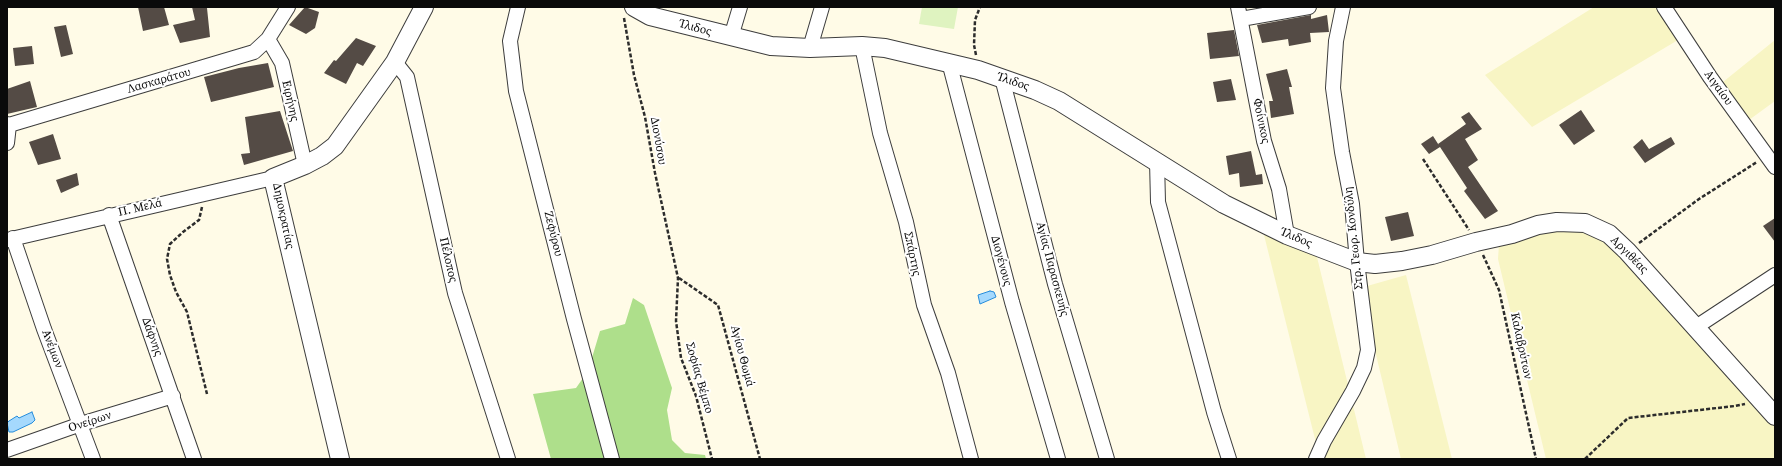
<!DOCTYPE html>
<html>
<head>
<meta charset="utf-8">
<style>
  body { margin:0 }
  #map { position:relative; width:1782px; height:466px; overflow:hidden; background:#fffbe7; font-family:"Source Serif 4",serif }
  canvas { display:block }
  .frame { position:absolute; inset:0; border:8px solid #0a0a0a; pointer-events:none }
</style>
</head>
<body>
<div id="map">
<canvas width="1782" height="466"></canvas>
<div class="frame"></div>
</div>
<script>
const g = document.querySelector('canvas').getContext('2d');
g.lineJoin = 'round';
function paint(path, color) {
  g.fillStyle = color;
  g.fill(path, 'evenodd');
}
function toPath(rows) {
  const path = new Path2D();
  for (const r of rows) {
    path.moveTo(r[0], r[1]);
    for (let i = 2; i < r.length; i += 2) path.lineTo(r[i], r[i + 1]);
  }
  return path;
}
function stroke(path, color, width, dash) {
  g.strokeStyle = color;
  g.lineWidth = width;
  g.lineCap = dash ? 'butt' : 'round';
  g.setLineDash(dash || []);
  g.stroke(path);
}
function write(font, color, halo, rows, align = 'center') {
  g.font = font + ' "Source Serif 4",serif';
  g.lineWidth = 4;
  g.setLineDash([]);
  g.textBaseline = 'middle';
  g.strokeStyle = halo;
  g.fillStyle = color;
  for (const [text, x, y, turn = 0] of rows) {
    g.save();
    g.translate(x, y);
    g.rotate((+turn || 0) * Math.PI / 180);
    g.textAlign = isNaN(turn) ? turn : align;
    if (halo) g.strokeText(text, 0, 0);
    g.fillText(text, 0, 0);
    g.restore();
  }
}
paint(toPath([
  [1594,7,1656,7,1678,40,1532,127,1485,75],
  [1775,40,1775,101,1749,120,1723,82],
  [1586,227,1607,239,1775,422,1775,459,1546,459,1498,259,1499,244,1519,236],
  [1263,231,1316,253,1366,459,1320,459],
  [1406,275,1452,459,1401,459,1360,288]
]), '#f8f5c4');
paint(toPath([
  [633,298,644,305,672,388,667,410,672,440,685,453,705,455,706,459,551,459,533,394,576,388,588,371,600,331,625,324]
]), '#aedf8b');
paint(toPath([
  [922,7,958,7,954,29,919,24]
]), '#dff3c0');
const water = toPath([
  [990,291,994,292,996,297,980,304,978,295,990,291],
  [32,412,35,420,32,423,13,432,9,432,7,423,9,421,17,416,19,418,32,412]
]);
paint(water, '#a5d9fd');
stroke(water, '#258cdb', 1);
paint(toPath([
  [138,7,164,7,169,25,143,31],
  [192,7,207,8,210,37,180,43,173,25,195,20],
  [305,7,319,12,315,28,306,34,289,25],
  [1311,15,1311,19,1327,15,1329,32,1310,33,1311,42,1289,46,1288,39,1262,43,1257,25],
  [66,25,73,54,61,57,54,27],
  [1234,30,1239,56,1210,59,1207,33],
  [356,38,376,46,363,66,357,63,346,84,324,73,334,60,336,61],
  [32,46,34,64,15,66,13,48],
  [268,63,274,87,211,102,204,77,239,68],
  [1287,69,1292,87,1289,87,1294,114,1271,118,1269,101,1273,101,1266,74],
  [1231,79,1236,100,1217,102,1213,82],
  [30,81,37,107,7,114,7,89],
  [1581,110,1595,131,1574,145,1559,125],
  [280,111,293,151,244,165,241,154,250,153,245,117],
  [1469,112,1482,129,1465,139,1478,160,1468,167,1498,211,1485,219,1464,191,1467,188,1440,147,1429,154,1421,144,1433,136,1440,147,1438,144,1466,124,1461,117],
  [53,134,61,159,38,165,29,142],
  [1671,137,1675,144,1645,163,1633,147,1642,139,1649,149],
  [1251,151,1256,175,1262,174,1263,184,1240,187,1239,173,1229,175,1226,156],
  [77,173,79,185,61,193,56,180],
  [1408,212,1414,236,1391,241,1385,217],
  [1775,218,1775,242,1763,226]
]), '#544b45');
const minor = toPath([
  [518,7,510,41,516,91,574,319,612,459],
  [1238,7,1264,141,1279,189,1287,235],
  [1664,7,1710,77,1775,167],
  [1241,19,1309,7],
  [731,37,740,7],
  [268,39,282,63,305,165],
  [862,46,880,133,906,222,924,305,948,373,971,459],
  [810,48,822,7],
  [395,62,407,77,455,293,508,459],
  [949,62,1012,302,1058,459],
  [1002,78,1055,284,1107,459],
  [7,124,9,125,7,143],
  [9,125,254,52,268,39,288,7],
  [1157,161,1158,202,1214,412,1229,459],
  [109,215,194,459],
  [13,238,44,329,93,459],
  [7,240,273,178],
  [1696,327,1775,275],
  [7,450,81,424,173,396],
  [1316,459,1324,441,1353,391,1364,368,1368,350,1357,262,1352,204,1342,152,1333,88,1336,41,1343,7]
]);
const tertiary = toPath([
  [634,7,650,16,771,46,810,48,862,46,885,48,978,70,1035,90,1059,101,1224,204,1287,235,1357,262,1375,264,1402,261,1432,255,1476,242,1512,234,1538,225,1557,222,1585,223,1609,234,1627,251,1775,416],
  [340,459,273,178,305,165,322,156,335,146,395,62,424,7]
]);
stroke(minor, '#3d3d3d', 16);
stroke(tertiary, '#3d3d3d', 20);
stroke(toPath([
  [624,18,634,75,645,117,655,173,678,278,676,321,681,358,696,396,712,459],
  [976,55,974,45,975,20,980,7],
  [1423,159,1469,230],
  [202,207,199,220,183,232,170,244,167,259,170,275,176,292,187,312,207,394],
  [1639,243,1699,199,1757,162],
  [1483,255,1499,290,1536,459],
  [679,278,718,305,760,459],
  [1585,459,1628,418,1735,406,1745,404]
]), '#2c2c2c', 2.5, [4, 2]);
stroke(minor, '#fff', 14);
stroke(tertiary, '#fff', 18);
write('12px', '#0a0a0a', '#fff', [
  ["Ίλιδος",695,28,15],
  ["Λασκαράτου",159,81,-16],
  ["Ίλιδος",1013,82,19],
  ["Αιγαίου",1718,88,54],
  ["Ειρήνης",290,101,77],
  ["Φοίνικος",1261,121,78],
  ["Διονύσου",658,141,80],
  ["Π. Μελά",140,208,-13],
  ["Δημοκρατίας",283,216,78],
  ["Ζεφύρου",553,234,76],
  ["Ίλιδος",1296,238,23],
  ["Στρ. Γεωρ. Κονδύλη",1354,238,-96],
  ["Σπάρτης",912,254,78],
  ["Αργιθέας",1629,255,45],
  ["Πέλοπος",448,260,77],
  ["Διογένους",1001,261,75],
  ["Αγίας Παρασκευής",1052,269,75],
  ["Δάφνης",152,337,70],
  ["Καλαβρύτων",1521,346,78],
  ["Ανέμων",52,349,69],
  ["Αγίου Θωμά",742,356,75],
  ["Σοφίας Βέμπο",699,378,74],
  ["Ονείρων",90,422,-18]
]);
</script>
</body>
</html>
